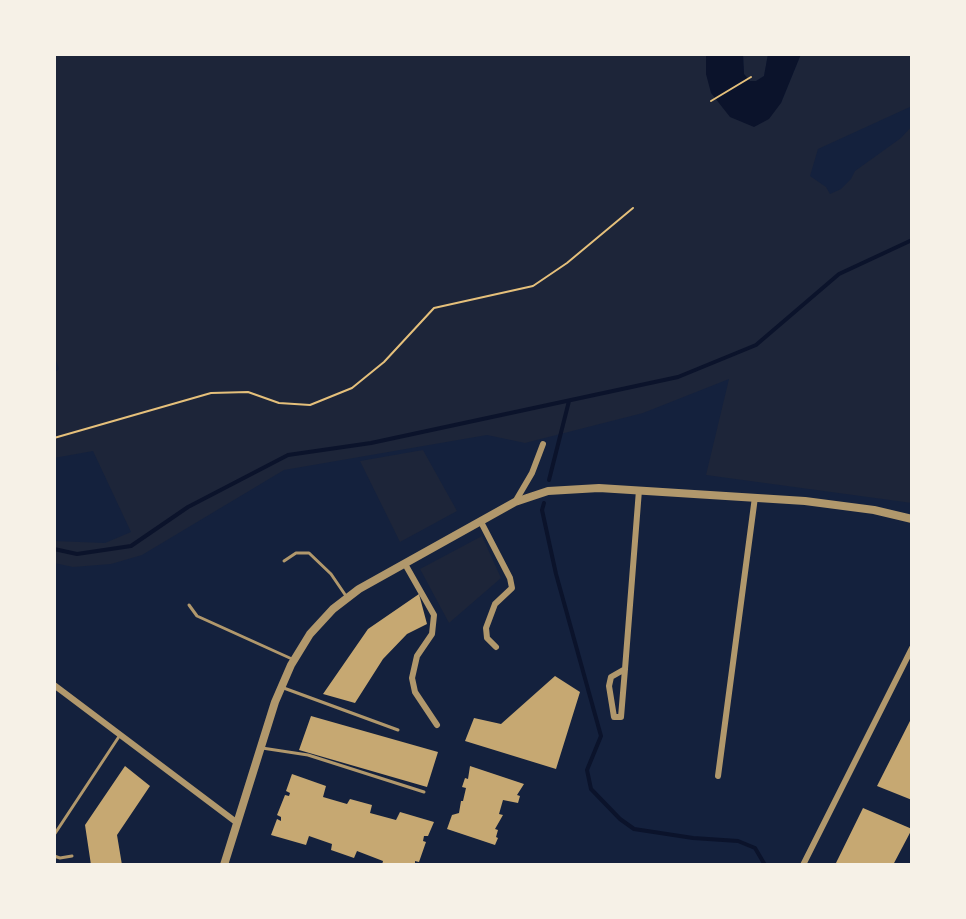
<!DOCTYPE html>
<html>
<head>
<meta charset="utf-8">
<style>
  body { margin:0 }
  #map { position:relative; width:966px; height:919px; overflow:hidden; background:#14213d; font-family:"Golos Text",sans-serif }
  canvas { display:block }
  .frame { position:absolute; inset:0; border:56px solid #f6f1e7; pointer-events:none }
</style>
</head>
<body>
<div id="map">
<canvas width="966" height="919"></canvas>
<div class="frame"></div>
</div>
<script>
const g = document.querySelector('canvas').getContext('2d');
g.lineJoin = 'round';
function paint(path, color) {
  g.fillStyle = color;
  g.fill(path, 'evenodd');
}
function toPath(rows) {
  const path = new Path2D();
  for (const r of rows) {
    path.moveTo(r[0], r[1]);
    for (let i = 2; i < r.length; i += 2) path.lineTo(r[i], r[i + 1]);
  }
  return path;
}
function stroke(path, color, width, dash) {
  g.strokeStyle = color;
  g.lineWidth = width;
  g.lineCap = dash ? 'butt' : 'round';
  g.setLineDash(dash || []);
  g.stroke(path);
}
paint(toPath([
  [54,54,706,54,706,74,781,103,801,54,912,54,912,106,818,149,810,176,826,187,830,194,841,189,851,179,855,171,901,138,912,126,912,503,706,475,729,379,643,413,525,443,487,435,284,470,142,555,111,564,73,567,54,563,54,541,105,543,131,532,93,451,54,458,54,373,59,369,54,355],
  [743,54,768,54,764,76,756,81,750,81,744,74],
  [423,450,457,511,400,542,360,461],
  [482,536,501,578,449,623,420,569]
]), '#1d2539');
paint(toPath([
  [706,54,743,54,744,74,750,81,756,81,764,76,768,54,801,54,781,103,769,119,754,127,730,117,711,93,706,74]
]), '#0b132b');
stroke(toPath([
  [549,480,569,401],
  [544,503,542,510,556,574,601,736,587,770,591,789,620,819,634,829,693,838,738,841,755,848,765,865],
  [54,549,77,554,131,546,188,507,288,455,371,443,678,377,756,345,839,274,912,240]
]), '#0b132b', 4);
paint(toPath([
  [419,594,427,624,407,634,383,659,355,703,323,694,368,629],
  [555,676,580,692,556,769,465,741,474,718,501,724],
  [311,716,438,752,427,787,299,750],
  [912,717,912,800,877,786],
  [125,766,150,786,117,835,122,865,91,865,85,825],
  [470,766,524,784,517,795,520,796,518,803,503,800,499,814,503,815,495,829,498,830,496,837,498,838,495,845,447,829,452,815,459,813,461,801,463,801,466,788,462,787,465,778,468,779],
  [292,774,326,786,323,797,347,804,350,799,372,805,370,813,396,820,400,812,434,822,428,836,424,836,423,841,426,842,419,862,415,861,415,865,382,865,383,861,357,851,354,858,331,850,332,844,309,836,306,845,271,835,277,819,281,821,281,817,277,815,285,795,289,796,290,793,286,791],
  [863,808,912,829,893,865,835,865]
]), '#c6a872');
stroke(toPath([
  [711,101,751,77],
  [54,438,211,393,248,392,279,403,310,405,352,388,384,362,434,308,533,286,567,263,633,208]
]), '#e5c07b', 2);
stroke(toPath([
  [284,561,296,553,309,553,331,574,346,596],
  [189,605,197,616,292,659],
  [281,687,398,730],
  [262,748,308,755,424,792],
  [54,835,120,735],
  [54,856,60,858,72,856],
  [911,865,912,863]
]), '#b1986c', 3);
stroke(toPath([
  [515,502,532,473,543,444],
  [481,522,510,578,512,588,495,604,486,628,487,638,496,647],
  [405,564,434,615,432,634,417,656,412,678,415,692,437,725],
  [625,669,611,677,609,686,614,717,621,717,625,669,639,490],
  [54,685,236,822],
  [718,776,755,497],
  [803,865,912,648]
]), '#b1986c', 6);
stroke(toPath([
  [224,865,275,702,291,665,310,634,333,609,359,589,515,502,548,491,599,488,805,501,874,510,912,519]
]), '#b1986c', 8);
</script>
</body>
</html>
